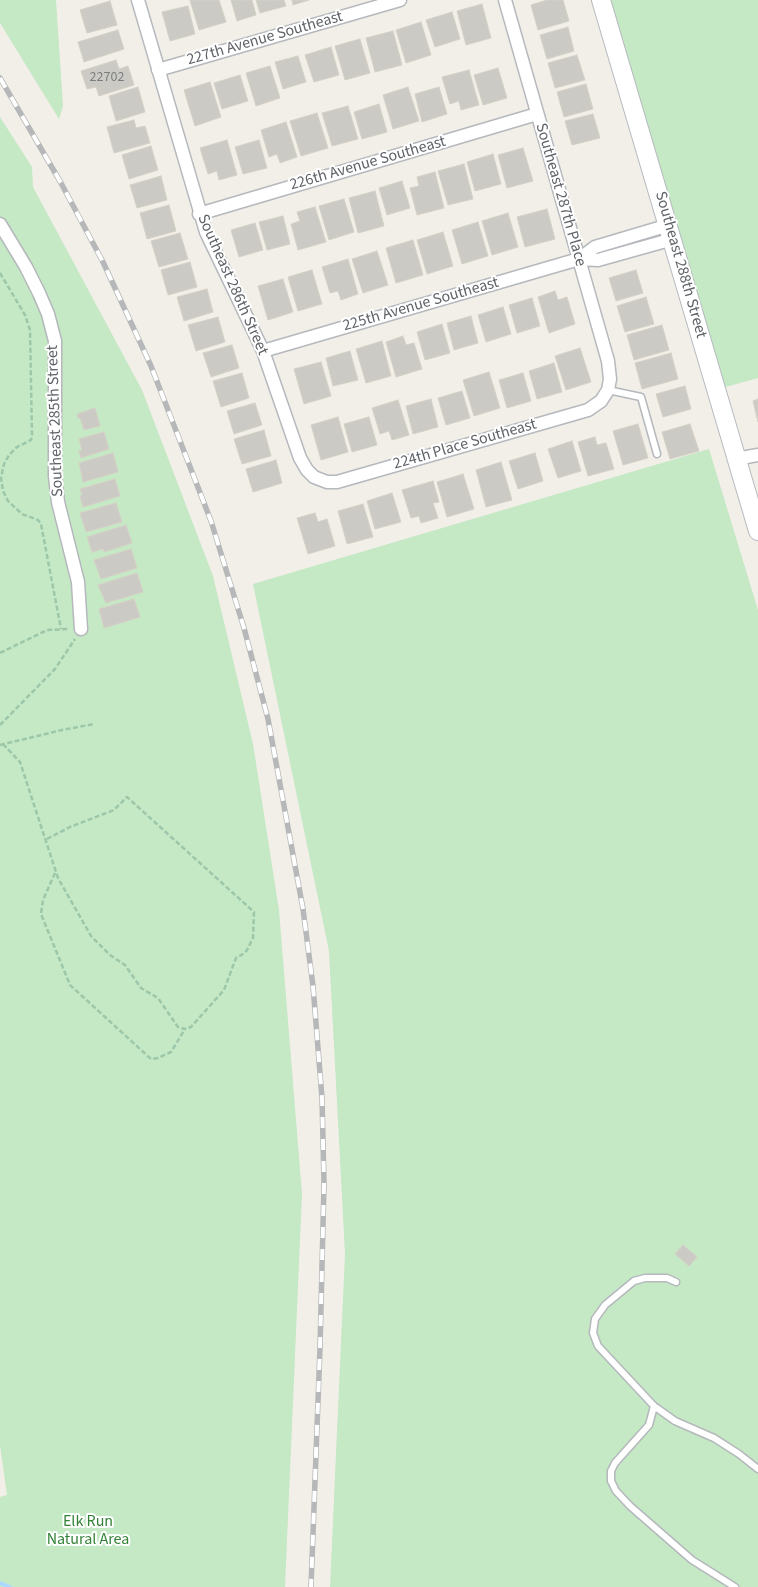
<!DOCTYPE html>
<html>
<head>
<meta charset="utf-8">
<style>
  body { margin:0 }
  canvas { display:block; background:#f1efe8 }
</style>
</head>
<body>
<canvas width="758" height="1587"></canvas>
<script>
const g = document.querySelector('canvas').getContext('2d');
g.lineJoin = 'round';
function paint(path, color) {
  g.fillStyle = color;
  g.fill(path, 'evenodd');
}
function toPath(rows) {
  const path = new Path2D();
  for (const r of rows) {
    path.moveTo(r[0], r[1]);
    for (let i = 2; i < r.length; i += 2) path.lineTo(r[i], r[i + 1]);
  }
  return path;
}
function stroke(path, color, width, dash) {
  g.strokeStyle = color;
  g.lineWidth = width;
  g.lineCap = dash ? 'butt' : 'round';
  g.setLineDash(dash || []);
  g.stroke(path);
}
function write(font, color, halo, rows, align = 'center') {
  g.font = font + ' "Source Sans 3",sans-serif';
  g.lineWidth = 4;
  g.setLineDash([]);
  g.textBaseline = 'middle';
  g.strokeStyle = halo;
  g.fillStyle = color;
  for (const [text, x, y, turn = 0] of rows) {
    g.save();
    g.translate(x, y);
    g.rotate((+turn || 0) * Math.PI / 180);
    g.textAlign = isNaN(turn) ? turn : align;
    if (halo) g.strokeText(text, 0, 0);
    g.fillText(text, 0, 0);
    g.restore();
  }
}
paint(toPath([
  [0,0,56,0,63,106,59,119,0,23],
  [608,0,758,0,758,378,722,388],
  [0,117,32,167,33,187,142,390,213,576,253,744,279,910,302,1194,285,1587,0,1587,0,1497,7,1495,0,1445],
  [709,449,758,610,758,1587,330,1587,345,1254,329,951,253,584]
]), '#c5e8c5');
stroke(toPath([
  [0,1583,10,1587]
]), '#aadaff', 4);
const building = toPath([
  [190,0,219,0,226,22,199,30,190,0],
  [231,0,252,0,256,15,237,21,231,0],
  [256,0,284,0,286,6,260,13,256,0],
  [292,0,309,0,293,5,292,0],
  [547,0,563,0,569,21,538,30,531,5,547,0],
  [110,1,117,25,87,33,80,10,110,1],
  [482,4,491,38,466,45,457,11,482,4],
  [188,6,195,34,170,41,162,12,188,6],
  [452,12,460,39,435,47,426,20,452,12],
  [421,22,431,55,406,63,396,30,421,22],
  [568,27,574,51,547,59,540,35,568,27],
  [118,30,124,49,84,62,78,42,118,30],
  [393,31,402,65,375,72,366,38,393,31],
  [360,39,370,73,345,80,335,46,360,39],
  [331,47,339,75,314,82,305,55,331,47],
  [577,55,585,80,555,88,548,63,577,55],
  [298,56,306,82,283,89,275,62,298,56],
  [116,60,119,69,128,66,134,85,99,96,96,87,87,89,81,71,116,60],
  [270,66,280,98,256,106,246,73,270,66],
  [498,68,507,98,483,105,474,75,498,68],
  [469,70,479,105,461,110,459,101,450,104,442,77,469,70],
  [240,75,248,101,222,109,214,83,240,75],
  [210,82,221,117,195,126,184,90,210,82],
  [586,84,593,109,564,117,557,92,586,84],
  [138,87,145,112,116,121,109,96,138,87],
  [408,87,419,121,393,129,383,95,408,87],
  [439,87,447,114,422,122,415,94,439,87],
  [379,104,387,132,362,139,354,112,379,104],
  [348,106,358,139,332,146,322,113,348,106],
  [317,113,328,148,301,156,290,121,317,113],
  [593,114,600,138,572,145,565,121,593,114],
  [134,120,136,128,145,126,150,143,114,153,107,127,134,120],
  [286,122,297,157,280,163,277,154,269,157,261,130,286,122],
  [227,140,237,175,219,180,217,171,208,174,200,148,227,140],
  [259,140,267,168,243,174,235,147,259,140],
  [151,146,158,170,129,179,122,155,151,146],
  [523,148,533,181,507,188,498,155,523,148],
  [493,154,501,184,475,191,467,162,493,154],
  [464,164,473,199,448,205,438,171,464,164],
  [435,172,444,208,417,215,410,188,419,186,417,177,435,172],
  [161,176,167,200,137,208,130,185,161,176],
  [402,181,410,208,387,215,379,188,402,181],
  [375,191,384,226,358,233,349,198,375,191],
  [344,199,354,232,329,240,319,206,344,199],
  [169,205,176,231,147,239,140,213,169,205],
  [315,207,326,242,298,250,291,224,300,221,297,212,315,207],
  [547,209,555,239,525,247,517,217,547,209],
  [508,213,518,247,492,255,482,221,508,213],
  [283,216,290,244,267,250,259,222,283,216],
  [478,222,488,256,462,264,452,230,478,222],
  [255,223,263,250,239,257,231,230,255,223],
  [443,232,453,266,427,274,417,240,443,232],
  [180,233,188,259,159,267,151,241,180,233],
  [413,240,423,275,396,283,386,248,413,240],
  [377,251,388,285,363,293,352,259,377,251],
  [348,259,358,294,341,300,338,291,330,293,322,267,348,259],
  [190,262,197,287,168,295,161,270,190,262],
  [312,270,322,304,298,311,288,277,312,270],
  [636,270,643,293,616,301,609,278,636,270],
  [283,279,293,312,268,320,258,286,283,279],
  [207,289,213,312,184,321,177,297,207,289],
  [555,291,558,300,567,297,575,324,549,333,538,297,555,291],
  [646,297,654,324,625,332,617,306,646,297],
  [532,298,540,326,517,333,509,305,532,298],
  [503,307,511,334,486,342,478,315,503,307],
  [471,316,478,343,454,350,447,323,471,316],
  [218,317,225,342,196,351,188,325,218,317],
  [442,324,450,353,425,360,417,332,442,324],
  [662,325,669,350,634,360,627,335,662,325],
  [403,336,406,345,414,343,422,369,396,377,386,342,403,336],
  [382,341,391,376,366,383,356,349,382,341],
  [232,345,239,368,211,377,203,353,232,345],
  [580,348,591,382,566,390,555,356,580,348],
  [350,351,358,380,333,386,326,358,350,351],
  [671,353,678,379,642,389,635,363,671,353],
  [321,362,331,396,304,404,294,369,321,362],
  [554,363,562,392,537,399,529,371,554,363],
  [489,372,500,408,474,416,463,380,489,372],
  [242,373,249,398,221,407,213,381,242,373],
  [523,373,531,401,507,408,499,380,523,373],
  [685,386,691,409,663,417,656,394,685,386],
  [462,391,470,418,446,425,438,398,462,391],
  [431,399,438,427,413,434,406,406,431,399],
  [758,399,758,422,753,401,758,399],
  [398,400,409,435,392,440,389,431,380,434,372,408,398,400],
  [255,403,262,425,234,434,227,411,255,403],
  [95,408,100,426,84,430,80,418,78,418,77,414,95,408],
  [338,417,348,452,321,460,311,425,338,417],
  [369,417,377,445,352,452,344,424,369,417],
  [638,424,648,458,623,465,613,431,638,424],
  [690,424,699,451,670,459,662,432,690,424],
  [264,430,271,456,242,464,234,439,264,430],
  [104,432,109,449,81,458,79,451,82,450,79,439,104,432],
  [595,437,597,445,606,443,614,469,588,476,578,442,595,437],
  [572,441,581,471,558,478,548,449,572,441],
  [113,453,118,472,83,482,79,463,113,453],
  [535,453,543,481,518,489,509,461,535,453],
  [276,460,282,483,253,492,246,469,276,460],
  [501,462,512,500,486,507,476,470,501,462],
  [463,474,474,509,447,517,437,482,463,474],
  [115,479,120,496,83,507,80,496,82,495,80,489,115,479],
  [433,481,439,502,433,503,438,518,421,523,419,516,411,518,402,490,433,481],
  [392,493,401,522,375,529,367,501,392,493],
  [116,503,122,522,86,532,80,513,116,503],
  [363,504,373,537,347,544,338,511,363,504],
  [315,513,318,522,327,519,335,546,308,554,297,518,315,513],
  [126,525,132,543,104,552,103,549,92,552,87,537,126,525],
  [131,549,137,568,101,579,94,560,131,549],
  [137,573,143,592,106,603,98,585,137,573],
  [134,599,140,617,104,628,99,609,134,599],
  [683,1245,697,1257,689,1266,675,1254,683,1245]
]);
paint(building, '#cccac5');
stroke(building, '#d6d1c6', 1);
const lane = toPath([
  [608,390,641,397,657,454],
  [676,1282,667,1278,645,1278,634,1281,605,1305,595,1319,593,1333,598,1346,654,1406,675,1421,714,1438,739,1454,758,1469],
  [654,1406,649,1425,615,1463,611,1471,611,1481,616,1491,630,1506,692,1560,735,1587]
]);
const street = toPath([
  [138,0,206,232,263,351,300,458,307,470,314,477,327,482,337,482,588,410,601,401,608,390,610,379,608,361,505,0],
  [158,70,400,0],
  [199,214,537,114],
  [0,224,26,267,39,293,48,314,55,341,55,476,58,502,78,582,81,629],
  [669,225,595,247,579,259,598,260,673,239],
  [263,351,579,259],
  [736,459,758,455]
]);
const secondary = toPath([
  [601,0,758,531]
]);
stroke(lane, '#b5b8bc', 9);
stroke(street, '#b5b8bc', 15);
stroke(secondary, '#b6babf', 20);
stroke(toPath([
  [0,273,25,315,30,330,32,435,31,440,17,447,9,455,4,464,1,478,3,491,8,501,22,514,38,520,41,524,61,629],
  [0,653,47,630,68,629],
  [0,725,55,669,75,639],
  [3,744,20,762,58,878,91,936,110,955,125,965,141,988,158,998,178,1027,185,1029,191,1027,224,990,236,958,245,953,247,950,253,938,254,912,127,797,114,810,70,827,45,840],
  [0,745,62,730,94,724],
  [55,873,43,900,41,914,70,985,151,1059,158,1058,171,1052,185,1029]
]), '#9cc7a9', 2.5, [5, 2.5]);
stroke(lane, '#fff', 6);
stroke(street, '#fff', 12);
stroke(secondary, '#fff', 18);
const rail = toPath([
  [0,78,61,183,103,262,151,366,211,521,244,628,268,719,303,909,313,986,322,1098,324,1184,320,1348,311,1587]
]);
stroke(rail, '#b6b7b8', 5.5);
stroke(rail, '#fff', 4, [11]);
write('14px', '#7a7d7f', null, [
  ["22702",107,78]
]);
write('16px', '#5f6368', '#fff', [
  ["227th Avenue Southeast",265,39,-16],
  ["226th Avenue Southeast",368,164,-16],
  ["Southeast 287th Place",560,195,74],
  ["Southeast 288th Street",680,265,74],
  ["Southeast 286th Street",232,285,66],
  ["225th Avenue Southeast",421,305,-16],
  ["Southeast 285th Street",56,421,-92],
  ["224th Place Southeast",465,445,-16]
]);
write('16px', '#348238', '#fff', [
  ["Elk Run",88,1522],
  ["Natural Area",88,1540]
]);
</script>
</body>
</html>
